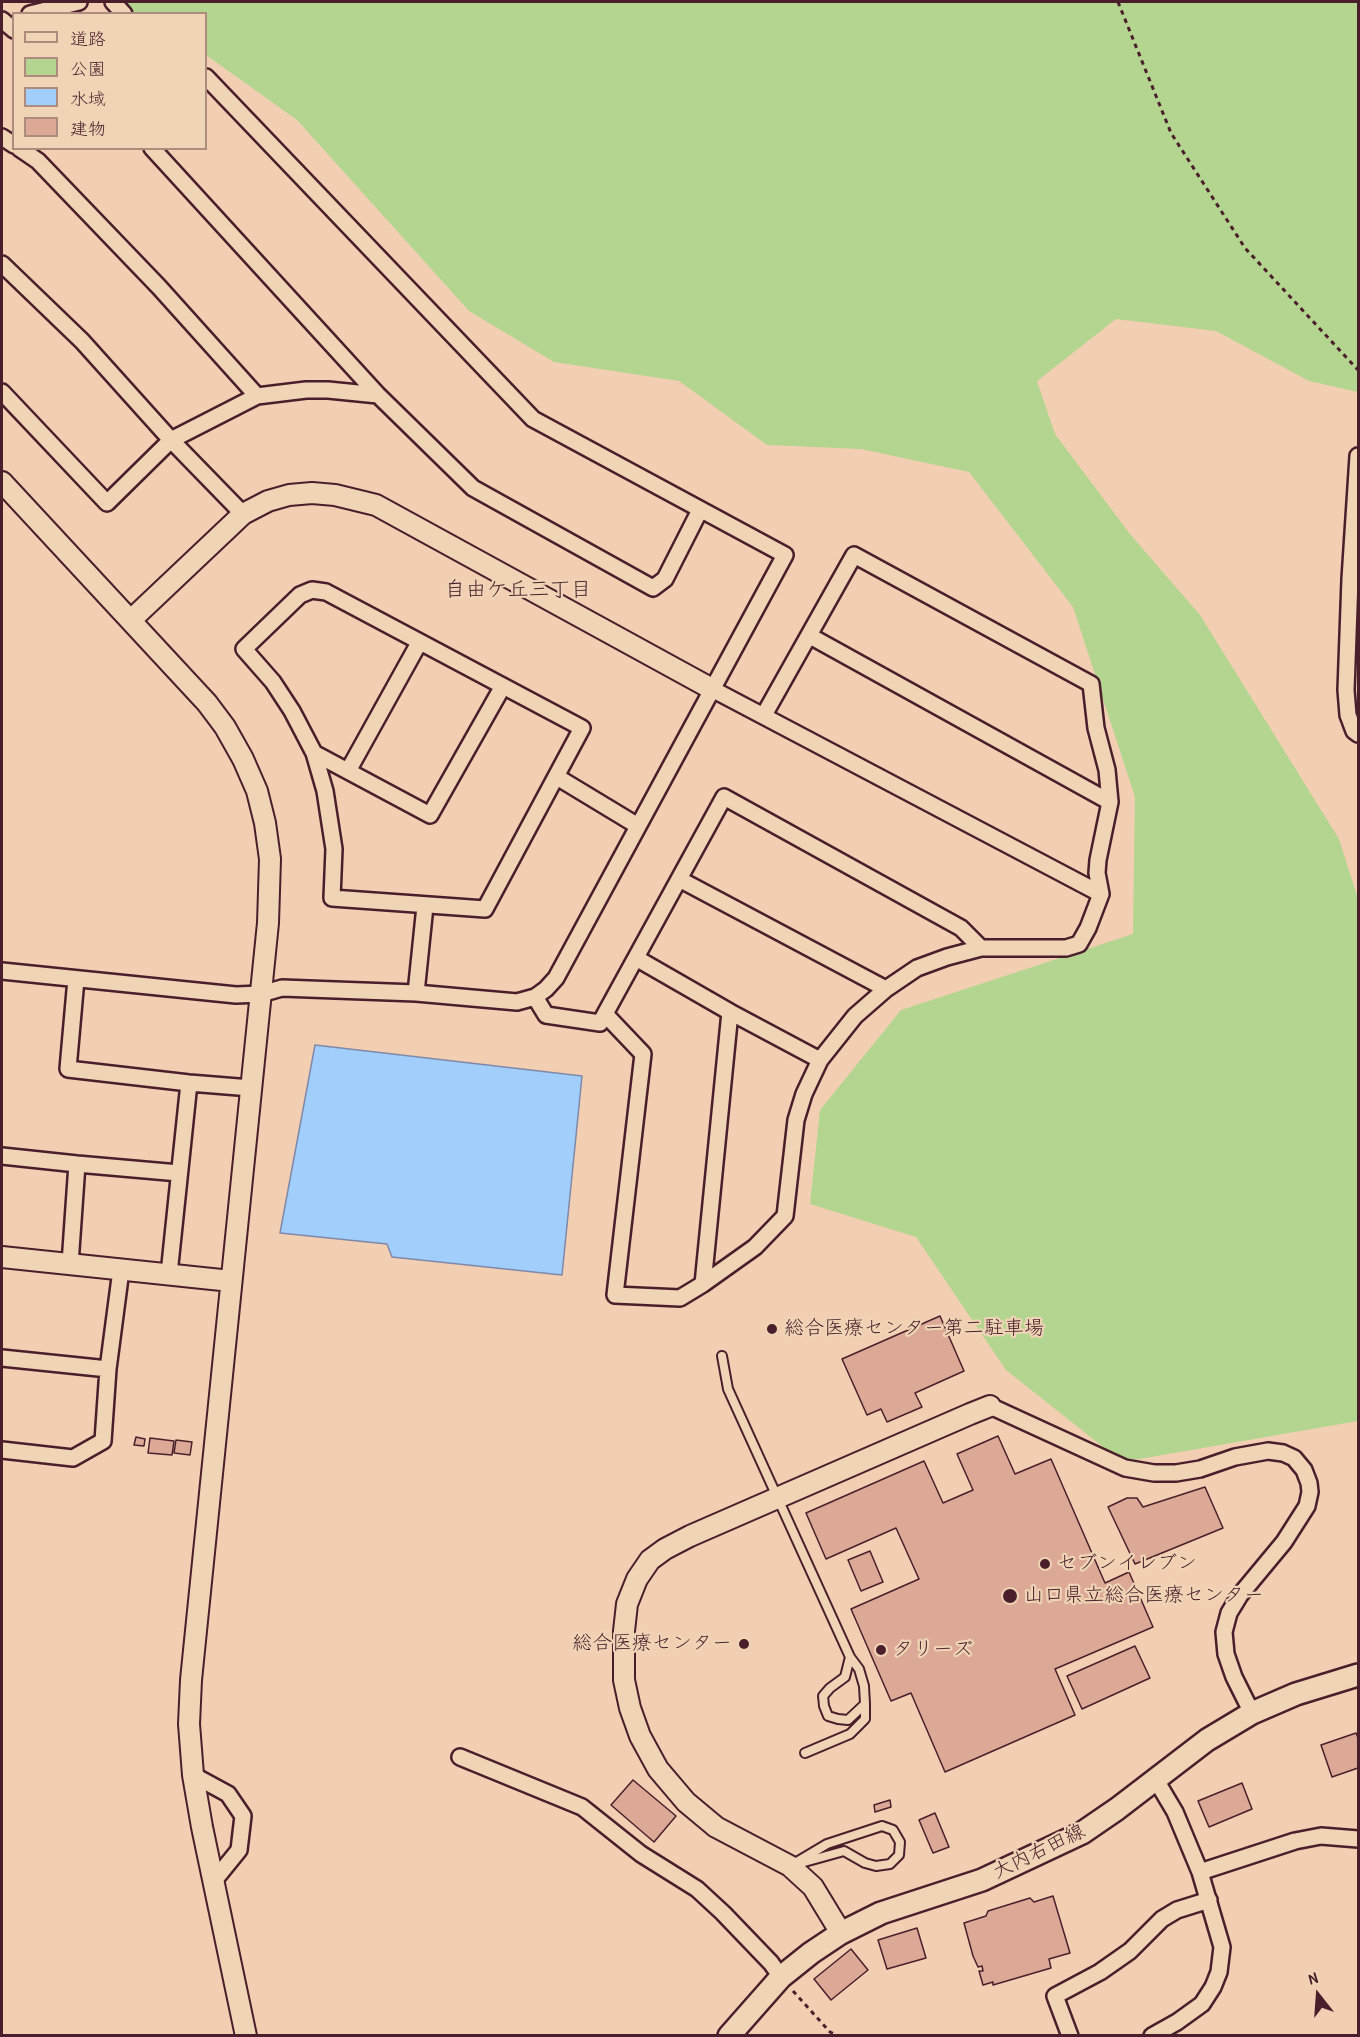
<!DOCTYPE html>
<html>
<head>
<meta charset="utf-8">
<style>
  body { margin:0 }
  #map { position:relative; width:1360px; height:2037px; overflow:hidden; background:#f2cfb2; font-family:"Patrick Hand","Klee One",sans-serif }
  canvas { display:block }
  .frame { position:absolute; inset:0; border:3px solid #4a1f2b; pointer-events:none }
  .legend { position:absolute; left:12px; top:12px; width:195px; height:138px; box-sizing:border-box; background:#efd4b6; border:2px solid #ad8c7e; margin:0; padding:8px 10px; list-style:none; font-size:18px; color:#4a1f2b }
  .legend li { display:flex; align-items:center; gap:12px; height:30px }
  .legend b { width:30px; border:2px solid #ad8c7e }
  .north { position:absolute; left:1288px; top:1965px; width:60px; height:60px; -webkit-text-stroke:4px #efd4b6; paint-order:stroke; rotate:343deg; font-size:16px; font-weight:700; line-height:24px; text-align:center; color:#4a1f2b }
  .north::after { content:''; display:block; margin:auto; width:21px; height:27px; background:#4a1f2b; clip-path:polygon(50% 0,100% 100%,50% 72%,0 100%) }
</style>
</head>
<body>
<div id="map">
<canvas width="1360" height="2037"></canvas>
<div class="frame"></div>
<ul class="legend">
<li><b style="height:8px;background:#efd4b6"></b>道路</li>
<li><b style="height:16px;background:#b4d58f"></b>公園</li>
<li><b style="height:16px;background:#a2cefc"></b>水域</li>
<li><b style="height:16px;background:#dca996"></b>建物</li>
</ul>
<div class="north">N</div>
</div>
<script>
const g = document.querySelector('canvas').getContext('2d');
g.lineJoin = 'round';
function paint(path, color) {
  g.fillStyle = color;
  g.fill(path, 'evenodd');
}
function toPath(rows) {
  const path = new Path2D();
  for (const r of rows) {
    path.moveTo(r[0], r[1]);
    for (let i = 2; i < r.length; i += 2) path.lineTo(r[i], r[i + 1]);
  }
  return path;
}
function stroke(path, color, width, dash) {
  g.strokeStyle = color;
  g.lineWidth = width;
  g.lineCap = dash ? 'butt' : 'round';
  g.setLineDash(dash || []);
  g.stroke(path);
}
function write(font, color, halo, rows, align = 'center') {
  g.font = font + ' "Patrick Hand","Klee One",sans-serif';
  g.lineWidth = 4.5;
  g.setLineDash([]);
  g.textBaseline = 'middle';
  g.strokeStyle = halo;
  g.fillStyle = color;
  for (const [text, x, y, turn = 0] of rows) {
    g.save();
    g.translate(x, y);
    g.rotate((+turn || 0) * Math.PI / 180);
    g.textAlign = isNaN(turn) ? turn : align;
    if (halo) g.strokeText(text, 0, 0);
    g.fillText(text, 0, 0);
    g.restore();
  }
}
paint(toPath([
  [112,2,1358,2,1358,392,1309,381,1216,331,1116,319,1037,381,1055,434,1130,534,1200,615,1339,839,1358,899,1358,1421,1122,1462,1006,1370,916,1237,810,1204,820,1110,901,1010,1133,934,1135,797,1073,607,969,472,861,449,767,445,679,381,554,362,469,311,297,120,206,55,206,14,135,13]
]), '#b4d58f');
const water = toPath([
  [315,1045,582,1076,562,1275,392,1257,387,1244,280,1233,315,1045]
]);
paint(water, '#a2cefc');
stroke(water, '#7f88a8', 1.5);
const building = toPath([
  [940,1316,964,1371,915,1393,922,1407,887,1422,881,1409,867,1415,842,1359,940,1316],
  [998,1436,1015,1474,1051,1459,1105,1583,1129,1572,1153,1627,1055,1669,1075,1715,945,1772,911,1693,891,1701,851,1609,919,1579,896,1528,826,1559,806,1513,924,1461,943,1503,973,1490,957,1454,998,1436],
  [136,1437,145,1439,144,1446,134,1445,136,1437],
  [150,1438,174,1441,172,1455,148,1453,150,1438],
  [176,1440,192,1442,190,1455,174,1453,176,1440],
  [1205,1487,1223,1528,1135,1564,1108,1507,1127,1498,1137,1498,1143,1507,1205,1487],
  [870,1551,883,1582,861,1591,848,1560,870,1551],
  [1135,1646,1150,1678,1082,1709,1067,1676,1135,1646],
  [1356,1733,1358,1738,1358,1768,1332,1777,1321,1745,1356,1733],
  [633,1780,676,1816,654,1842,611,1805,633,1780],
  [1242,1783,1252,1809,1209,1827,1198,1801,1242,1783],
  [890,1800,891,1807,875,1812,874,1805,890,1800],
  [935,1813,949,1847,933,1853,919,1820,935,1813],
  [1053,1896,1070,1953,1049,1959,1051,1968,993,1985,993,1982,983,1985,979,1971,983,1971,982,1966,978,1967,973,1956,964,1923,986,1916,988,1911,1030,1898,1034,1902,1053,1896],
  [917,1928,926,1958,887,1969,878,1940,917,1928],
  [851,1949,868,1970,831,2000,814,1979,851,1949]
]);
paint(building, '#dca996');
stroke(building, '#4a1f2b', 1.5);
const service = toPath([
  [722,1356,728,1389,850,1657,859,1669,864,1686,865,1704,848,1720,838,1719,828,1716,824,1706,823,1696,830,1688,845,1677,850,1657],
  [805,1753,850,1734,865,1719,865,1704],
  [882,1826,893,1830,900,1842,899,1855,890,1864,876,1866,865,1863,844,1851,790,1866,827,1844,882,1826]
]);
const minor = toPath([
  [113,2,124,14],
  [30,14,79,2],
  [2,20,14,30],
  [2,137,14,145],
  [19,148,38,161,159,287,257,396],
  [152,148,378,395,473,488,653,588,665,579,700,510],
  [2,264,82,341,171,440,243,514],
  [2,392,107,503,171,440,257,396,306,390,328,390,378,395],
  [1358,456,1350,579,1346,690,1348,715,1354,731,1358,734],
  [312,590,326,592,582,728,485,909,332,898,334,849,325,791,314,753,292,711,273,682,244,649,300,595,312,590],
  [810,636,1110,802],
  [712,689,1101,894],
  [314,753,430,815,503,686],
  [348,771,419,643],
  [557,777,638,826],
  [679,879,886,989],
  [636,958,730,1012,820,1060],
  [2,971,236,995,261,994,282,988,416,993,517,1002,535,997,546,989,556,978,785,555,533,419,206,77],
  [76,979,68,1069,189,1083,251,1088],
  [416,993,425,906],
  [535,997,546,1015,600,1023,724,797,961,928,981,948],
  [605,1014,643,1054,615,1295,680,1298,703,1284,755,1247,785,1216,796,1120,804,1094,820,1060,855,1016,886,989,917,968,947,957,981,948,1066,948,1079,944,1088,928,1101,894,1097,873,1098,860,1110,802,1107,770,1096,728,1091,684,854,555,764,715],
  [2,1156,77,1164,70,1264],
  [77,1164,179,1173],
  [169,1274,189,1083],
  [703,1284,730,1012],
  [2,1358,108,1369],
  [990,1406,1125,1468,1154,1473,1176,1473,1200,1469,1235,1457,1268,1451,1283,1453,1294,1458,1304,1470,1309,1483,1310,1492,1307,1506,1284,1542,1240,1595,1229,1613,1224,1632,1226,1654,1234,1677,1252,1713],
  [2,1450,73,1458,103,1441,108,1369,121,1270],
  [460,1757,582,1807,641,1854,697,1889,723,1913,771,1963,781,1977],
  [193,1775,228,1794,243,1816,239,1850,213,1882],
  [1200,1872,1295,1841,1321,1836,1358,1839],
  [1070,2036,1055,1996,1100,1972,1130,1951,1162,1919,1177,1910,1209,1900],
  [1152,2036,1177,2022,1202,2004,1213,1987,1219,1972,1222,1947,1200,1872,1175,1812,1156,1780]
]);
const tertiary = toPath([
  [2,482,207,703,225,727,243,759,257,791,265,823,270,859,268,923,191,1680,189,1724,193,1775,202,1827,246,2036],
  [131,620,243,514,268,501,289,495,312,493,335,495,376,505,712,689],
  [2,1257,231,1281],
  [841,1933,813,1887,790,1866,716,1827,686,1802,658,1769,640,1736,630,1708,624,1680,624,1631,627,1604,637,1579,650,1560,665,1549,690,1536,970,1414,990,1406]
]);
const secondary = toPath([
  [729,2036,781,1977,811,1953,841,1933,881,1913,982,1880,1082,1833,1117,1809,1207,1740,1252,1713,1296,1694,1358,1675]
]);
stroke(service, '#4a1f2b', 12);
stroke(minor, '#4a1f2b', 20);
stroke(tertiary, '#4a1f2b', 24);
stroke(secondary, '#4a1f2b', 26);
stroke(toPath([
  [1118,2,1171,133,1245,248,1358,370],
  [793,1991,830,2032,838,2036]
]), '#4a1f2b', 3, [4.5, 4.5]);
stroke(service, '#efd4b6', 8);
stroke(minor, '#efd4b6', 15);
stroke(tertiary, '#efd4b6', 20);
stroke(secondary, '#efd4b6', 21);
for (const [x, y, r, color] of [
  [772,1329,6,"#4a1f2b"],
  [1045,1564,6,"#4a1f2b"],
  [1010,1596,8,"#4a1f2b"],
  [744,1644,6,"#4a1f2b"],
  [881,1650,6,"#4a1f2b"]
]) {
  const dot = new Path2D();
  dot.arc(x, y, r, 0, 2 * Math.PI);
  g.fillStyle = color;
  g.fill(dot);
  stroke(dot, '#efd4b6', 2);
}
write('20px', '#4a1f2b', '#efd4b6', [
  ["総合医療センター第二駐車場",784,1329],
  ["セブンイレブン",1057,1564],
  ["山口県立総合医療センター",1024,1596],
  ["総合医療センター",732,1644,"right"],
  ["タリーズ",893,1650]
], 'left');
write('20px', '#4a1f2b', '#efd4b6', [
  ["大内右田線",1039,1852,-26]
]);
write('21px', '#4a1f2b', '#efd4b6', [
  ["自由ケ丘三丁目",518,590]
]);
</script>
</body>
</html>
